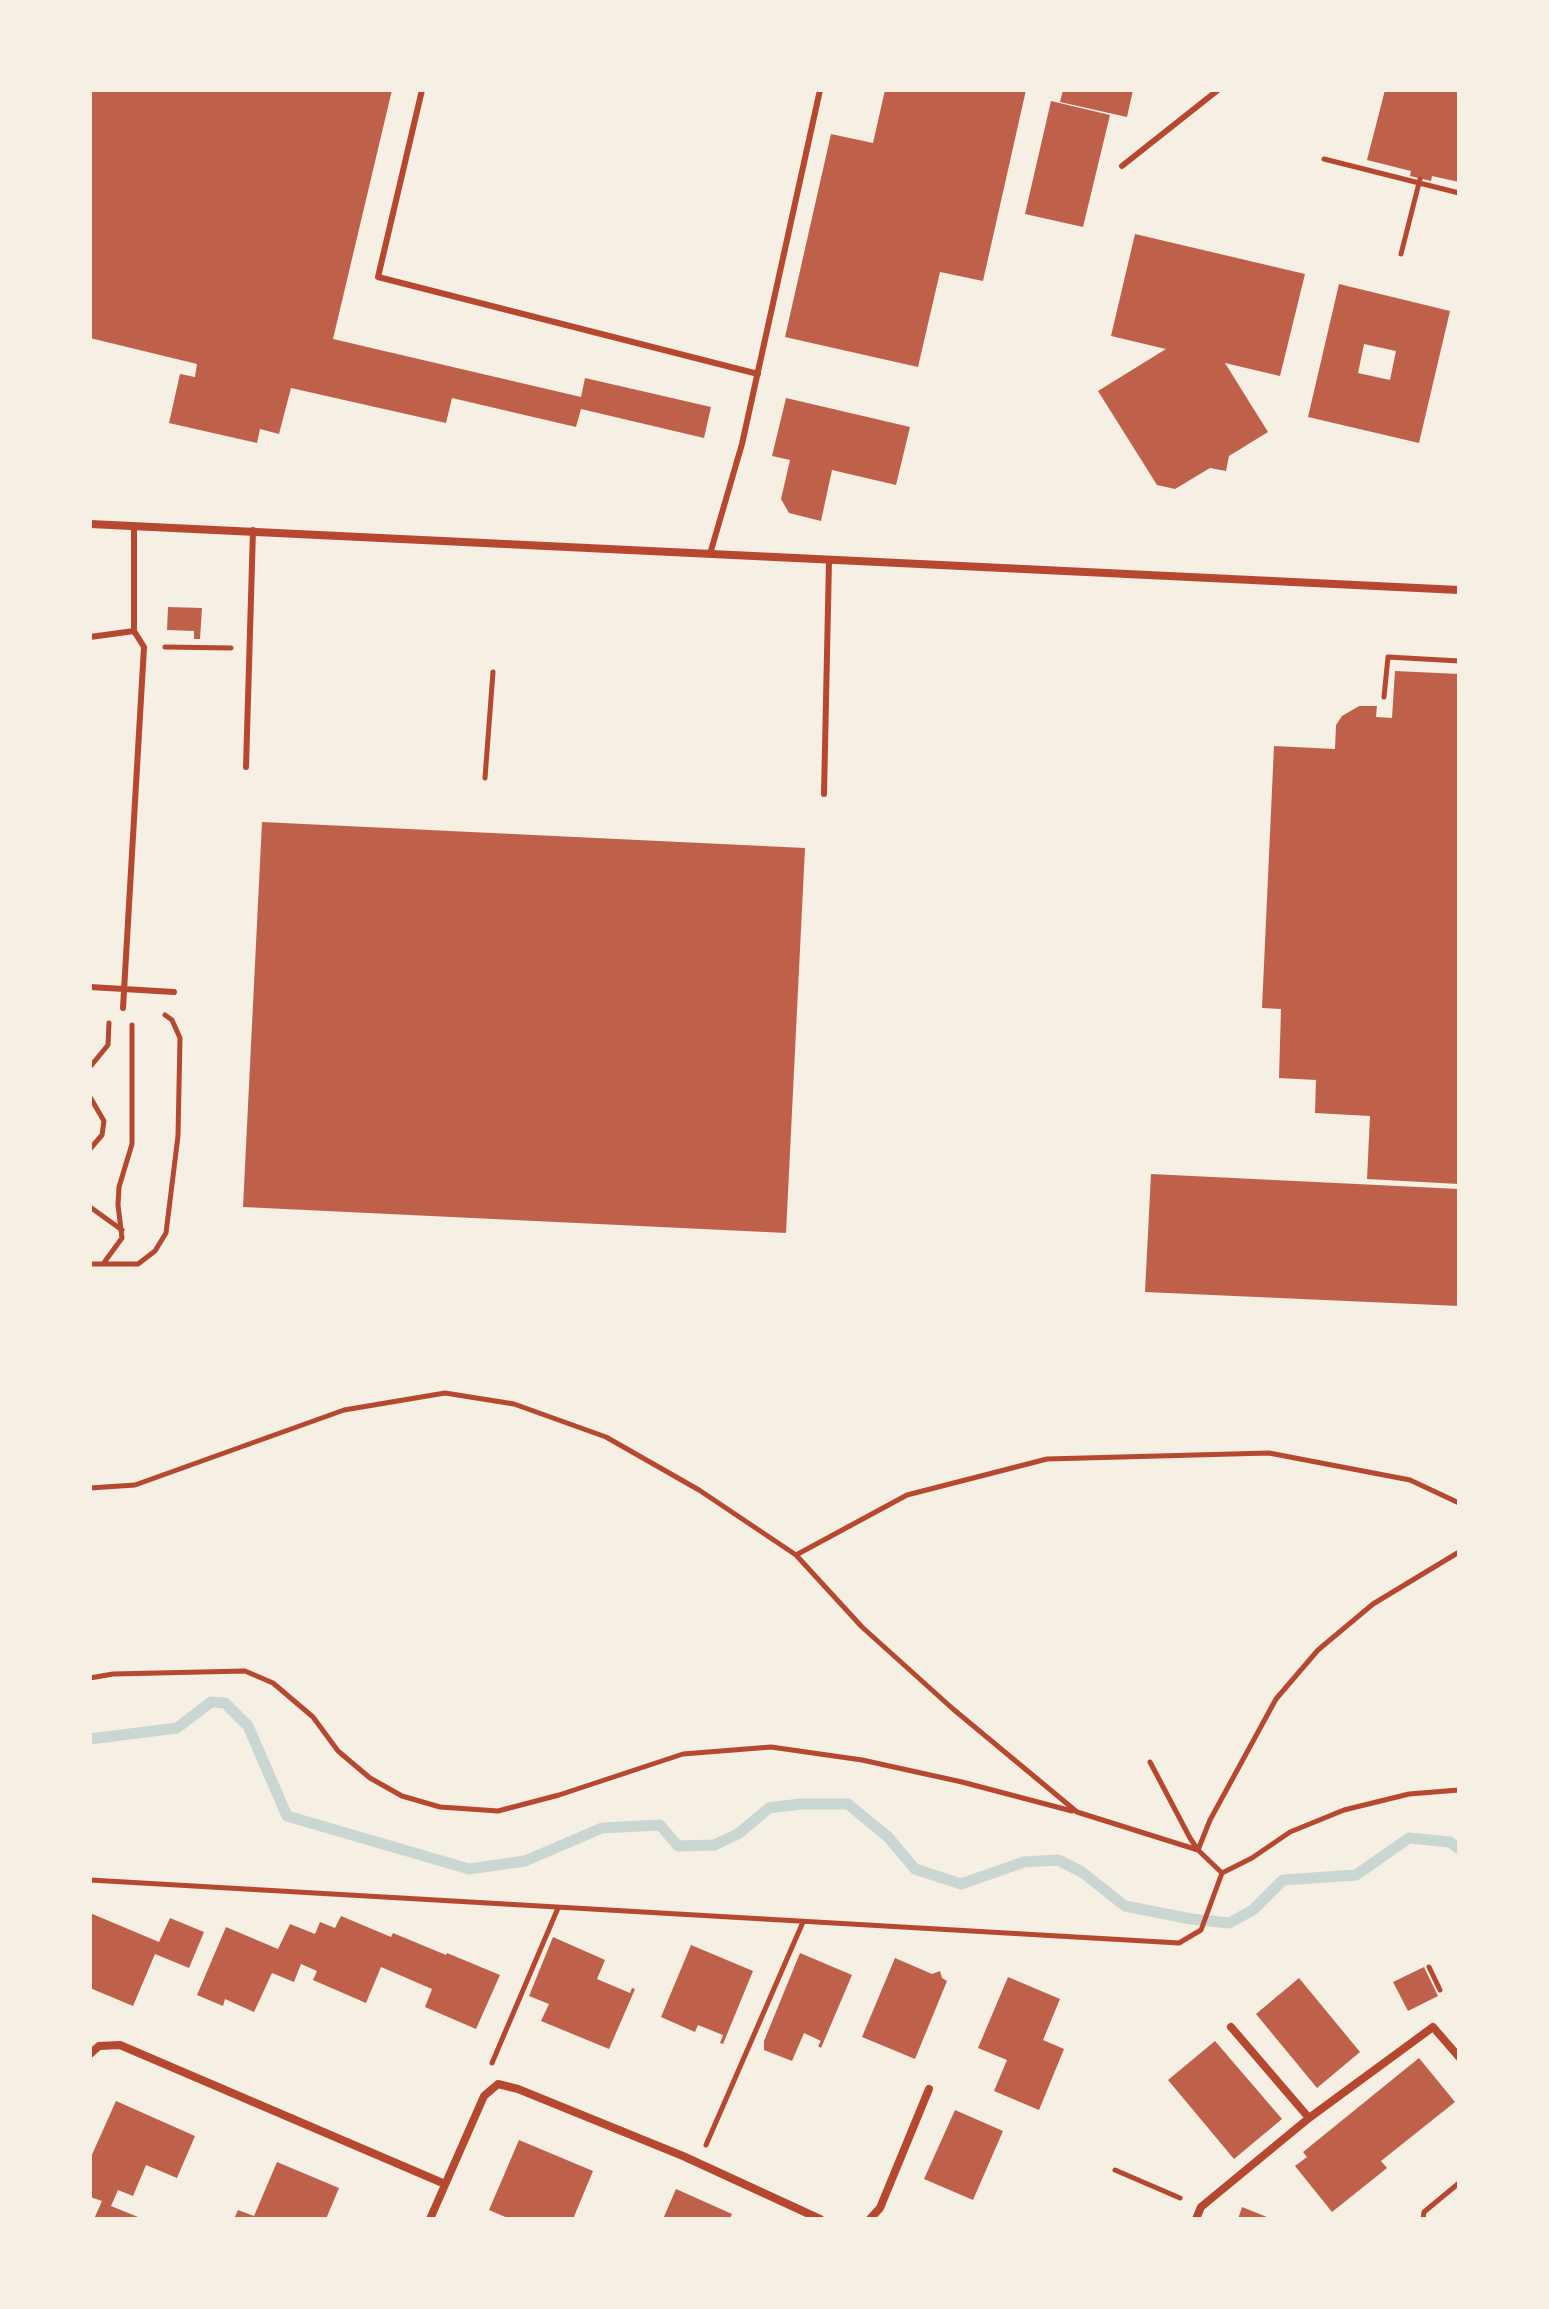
<!DOCTYPE html>
<html>
<head>
<meta charset="utf-8">
<style>
  body { margin:0 }
  #map { position:relative; width:1549px; height:2309px; overflow:hidden; background:#f6efe4; font-family:Inter,sans-serif }
  canvas { display:block }
  .frame { position:absolute; inset:0; border:92px solid #f6efe4; pointer-events:none }
</style>
</head>
<body>
<div id="map">
<canvas width="1549" height="2309"></canvas>
<div class="frame"></div>
</div>
<script>
const g = document.querySelector('canvas').getContext('2d');
g.lineJoin = 'round';
function toPath(rows) {
  const path = new Path2D();
  for (const r of rows) {
    path.moveTo(r[0], r[1]);
    for (let i = 2; i < r.length; i += 2) path.lineTo(r[i], r[i + 1]);
  }
  return path;
}
function stroke(path, color, width, dash) {
  g.strokeStyle = color;
  g.lineWidth = width;
  g.lineCap = dash ? 'butt' : 'round';
  g.setLineDash(dash || []);
  g.stroke(path);
}
function paint(path, color) {
  g.fillStyle = color;
  g.fill(path, 'evenodd');
}
stroke(toPath([
  [90,1739,177,1728,211,1702,225,1703,248,1726,287,1816,469,1869,525,1861,602,1828,660,1825,678,1846,714,1845,738,1834,769,1808,800,1804,848,1804,888,1837,915,1869,961,1884,1024,1862,1058,1860,1082,1872,1125,1906,1191,1919,1229,1923,1253,1910,1283,1880,1356,1875,1409,1838,1450,1842,1459,1849]
]), '#c9d6d2', 11);
paint(toPath([
  [90,90,392,90,333,339,581,397,585,378,711,407,704,438,581,409,576,427,452,398,446,423,291,388,279,434,260,429,257,443,169,423,180,374,195,377,197,364,90,338],
  [885,90,1026,90,983,281,940,272,918,367,785,337,831,134,873,143],
  [1063,90,1133,90,1127,117,1060,102],
  [1385,90,1459,90,1459,182,1432,176,1431,181,1410,176,1411,171,1367,160],
  [1051,101,1110,115,1083,227,1025,214],
  [1135,234,1305,274,1280,376,1225,363,1268,432,1229,456,1226,471,1210,468,1175,489,1157,485,1098,391,1166,349,1111,336],
  [1339,284,1450,311,1419,443,1308,417],
  [1364,344,1396,351,1390,380,1358,373],
  [786,398,910,427,896,485,832,470,821,521,789,513,781,499,790,460,772,456],
  [168,607,202,608,200,639,194,639,194,631,167,630],
  [1395,671,1459,674,1459,1184,1367,1179,1370,1116,1315,1113,1316,1080,1279,1078,1281,1009,1262,1008,1274,746,1335,749,1336,725,1342,716,1359,706,1377,706,1376,717,1392,718],
  [262,822,805,848,786,1233,243,1207],
  [1151,1174,1459,1189,1459,1306,1145,1292],
  [90,1913,159,1942,170,1918,204,1932,189,1968,155,1954,133,2006,90,1988],
  [341,1916,391,1937,393,1933,446,1955,447,1953,500,1975,476,2029,425,2007,432,1989,381,1967,366,2003,313,1980,317,1971,301,1964,294,1982,272,1973,254,2012,225,1999,223,2006,197,1995,226,1927,278,1949,290,1924,315,1934,320,1922,335,1928],
  [553,1937,605,1960,597,1979,630,1993,632,1988,635,1989,609,2049,541,2021,549,2004,529,1996],
  [691,1945,753,1971,723,2044,720,2043,723,2035,698,2025,695,2032,661,2017],
  [800,1953,852,1975,821,2048,818,2046,821,2041,804,2033,792,2061,764,2050,764,2041],
  [895,1958,932,1974,940,1971,942,1978,947,1981,915,2059,862,2037],
  [1424,1967,1438,1996,1408,2011,1393,1982],
  [1008,1977,1060,1999,1043,2040,1064,2049,1039,2110,994,2091,1007,2060,978,2048],
  [1299,1978,1360,2052,1317,2088,1256,2014],
  [1215,2041,1282,2119,1234,2159,1168,2080],
  [1419,2058,1455,2102,1381,2161,1387,2168,1332,2212,1295,2166,1307,2157,1303,2152],
  [116,2101,195,2136,177,2178,146,2165,133,2196,118,2190,111,2206,143,2219,94,2219,102,2201,90,2197,90,2159],
  [955,2110,1003,2131,973,2200,924,2179],
  [519,2140,593,2171,573,2219,510,2219,489,2210],
  [277,2162,339,2188,326,2219,234,2219,238,2210,254,2216],
  [676,2189,732,2214,730,2219,663,2219],
  [1242,2207,1272,2219,1238,2219]
]), '#bf614a');
stroke(toPath([
  [1324,159,1459,193],
  [1401,254,1420,179],
  [165,647,231,648],
  [1384,697,1388,657,1459,661],
  [485,778,493,672],
  [90,1067,108,1045,109,1023],
  [90,1097,104,1121,102,1135,90,1149],
  [90,1207,122,1230],
  [90,1264,138,1264,155,1251,166,1233,178,1136,180,1038,172,1020,165,1015],
  [103,1264,122,1238,118,1205,119,1187,132,1144,132,1025],
  [90,1488,135,1485,344,1410,445,1393,514,1404,606,1437,699,1490,796,1555],
  [90,1678,113,1674,245,1671,273,1683,313,1717,338,1751,370,1778,402,1796,440,1807,498,1811,559,1795,683,1754,771,1747,862,1760,962,1782,1072,1811],
  [1150,1762,1190,1838,1198,1850,1222,1873],
  [1198,1850,1077,1812,953,1709,862,1627,796,1555,907,1495,1047,1459,1269,1453,1410,1480,1459,1503],
  [1198,1850,1210,1820,1276,1699,1318,1650,1373,1604,1459,1552],
  [90,1880,1179,1943,1201,1930,1222,1873,1252,1858,1290,1832,1344,1810,1409,1794,1459,1790],
  [1429,1967,1440,1990],
  [492,2063,558,1908],
  [706,2145,803,1922],
  [1115,2170,1180,2198],
  [1423,2219,1424,2212,1459,2183]
]), '#b5482f', 5);
stroke(toPath([
  [422,90,378,277,758,374],
  [1122,166,1218,90],
  [710,554,742,444,820,90],
  [90,637,134,631],
  [246,767,253,530],
  [824,794,829,561],
  [90,987,174,992],
  [123,1008,144,647,134,631,134,526]
]), '#b5482f', 6);
stroke(toPath([
  [90,524,1459,590],
  [1231,2027,1309,2118],
  [90,2054,99,2046,120,2045,445,2184],
  [430,2219,484,2096,498,2084,518,2089,683,2156,820,2219],
  [870,2219,880,2208,929,2089],
  [1196,2219,1201,2207,1309,2118,1433,2027,1459,2057]
]), '#b5482f', 8);
</script>
</body>
</html>
